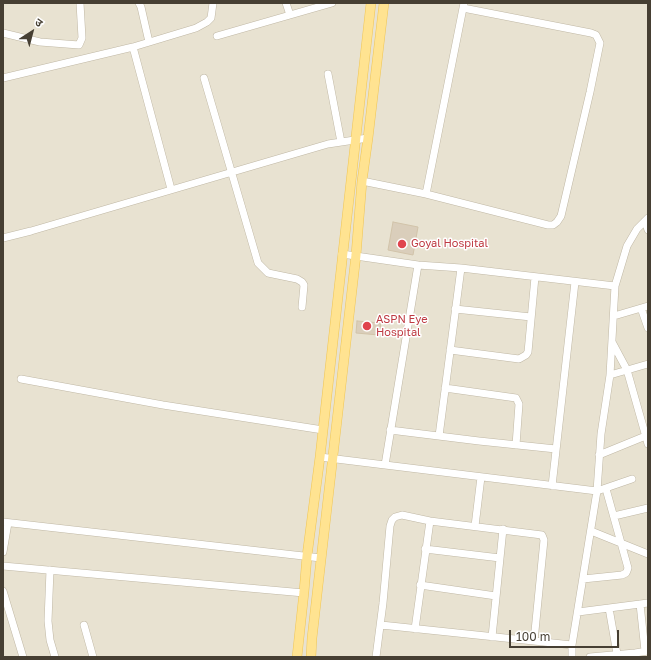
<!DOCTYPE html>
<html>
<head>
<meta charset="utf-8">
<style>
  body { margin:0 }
  #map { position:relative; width:651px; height:660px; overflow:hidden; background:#f4efe4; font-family:"Golos Text","Noto Sans Devanagari",sans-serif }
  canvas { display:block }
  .frame { position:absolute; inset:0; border:4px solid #463f33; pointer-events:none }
  .north { position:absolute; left:12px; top:12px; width:40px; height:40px; -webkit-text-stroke:3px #fff; paint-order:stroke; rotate:36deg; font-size:11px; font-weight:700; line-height:16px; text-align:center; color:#463f33 }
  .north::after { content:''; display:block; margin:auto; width:14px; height:18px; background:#463f33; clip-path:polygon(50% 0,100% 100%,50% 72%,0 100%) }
  .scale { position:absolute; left:509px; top:630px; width:110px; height:18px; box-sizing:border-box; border:2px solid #463f33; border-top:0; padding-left:5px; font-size:12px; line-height:14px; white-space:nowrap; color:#463f33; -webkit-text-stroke:3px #fff; paint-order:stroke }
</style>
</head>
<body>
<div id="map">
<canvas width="651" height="660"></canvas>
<div class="frame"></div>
<div class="north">उ</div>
<div class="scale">100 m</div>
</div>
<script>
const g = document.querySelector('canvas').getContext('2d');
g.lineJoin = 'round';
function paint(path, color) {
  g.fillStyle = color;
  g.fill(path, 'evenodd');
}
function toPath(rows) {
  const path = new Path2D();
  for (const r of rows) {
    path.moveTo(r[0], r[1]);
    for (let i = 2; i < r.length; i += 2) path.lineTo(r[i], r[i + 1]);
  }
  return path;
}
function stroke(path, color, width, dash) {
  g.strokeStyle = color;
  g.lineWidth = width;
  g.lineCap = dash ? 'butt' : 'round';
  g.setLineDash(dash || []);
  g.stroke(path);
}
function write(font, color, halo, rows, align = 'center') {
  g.font = font + ' "Golos Text",sans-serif';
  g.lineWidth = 3;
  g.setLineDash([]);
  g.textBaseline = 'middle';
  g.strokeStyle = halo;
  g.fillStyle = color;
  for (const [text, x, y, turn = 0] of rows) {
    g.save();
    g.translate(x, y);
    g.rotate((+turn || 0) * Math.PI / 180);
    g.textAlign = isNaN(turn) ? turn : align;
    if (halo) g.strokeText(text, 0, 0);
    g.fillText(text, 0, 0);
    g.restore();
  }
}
paint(toPath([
  [3,3,648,3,648,657,3,657]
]), '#e8e2d1');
const building = toPath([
  [393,222,418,227,413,255,388,250,393,222],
  [357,321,381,323,379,335,356,333,357,321]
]);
paint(building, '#dacebb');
stroke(building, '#d2c4aa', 1);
const minor = toPath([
  [139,3,141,7,149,42],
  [286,3,290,15],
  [3,33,40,42,79,45,82,38,80,3],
  [217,36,332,3],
  [133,47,171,189],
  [328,74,341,142],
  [3,78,133,47,196,28,207,22,211,18,213,3],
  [204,78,258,263,268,273,297,279,302,282,304,285,302,307],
  [362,181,426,194,464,3],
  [426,194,548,225,553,225,557,222,561,216,590,92,600,43,596,35,591,33,463,8],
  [645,221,648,230],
  [3,238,31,231,328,144,368,138],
  [342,254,418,265,461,268,615,286],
  [641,308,648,328],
  [455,309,531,317],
  [614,316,648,306],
  [612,342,627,370,648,444],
  [450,350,519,359,526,355,528,352,535,277],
  [610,375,648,364],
  [21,379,163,405,323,430],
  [445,388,516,398,519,404,516,445],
  [390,430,479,441,556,449],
  [439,436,461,268],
  [599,455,648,435],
  [320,457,597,491,632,479],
  [385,465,418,265],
  [552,486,575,282],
  [614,516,648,508],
  [3,522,321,558],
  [475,526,481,477],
  [591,531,648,554],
  [425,549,500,558],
  [3,552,8,523],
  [3,566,304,593],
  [50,570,48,621,50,640,55,657],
  [583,579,622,575,626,573,627,571,628,568,606,489],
  [420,585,496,596],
  [3,591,23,657],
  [640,604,645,651],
  [609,608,617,654],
  [578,612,648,603],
  [84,625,93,657],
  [381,625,572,645],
  [415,629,430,521],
  [492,637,503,529],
  [376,657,383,603,390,526,392,520,395,517,402,515,430,521,542,535,544,540,534,641],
  [572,657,572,645,597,491,601,434,610,375,615,286,627,246,637,229,648,218],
  [590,657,635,653,648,651]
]);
const major = toPath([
  [297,657,304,592,307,556,320,457,371,3],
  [311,657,312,638,356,255,362,181,368,138,384,3]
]);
stroke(minor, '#c0b8a5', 8);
stroke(major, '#f0c655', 10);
stroke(minor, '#fff', 7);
stroke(major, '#ffe391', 9);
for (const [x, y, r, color] of [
  [402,244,5,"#e0444e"],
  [367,326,5,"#e0444e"]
]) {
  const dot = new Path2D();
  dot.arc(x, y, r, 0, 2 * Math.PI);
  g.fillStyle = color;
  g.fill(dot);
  stroke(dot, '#fff', 1.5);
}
write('11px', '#be3a42', '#fff', [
  ["Goyal Hospital",411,244],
  ["ASPN Eye",376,320],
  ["Hospital",376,333]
], 'left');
</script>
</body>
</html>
